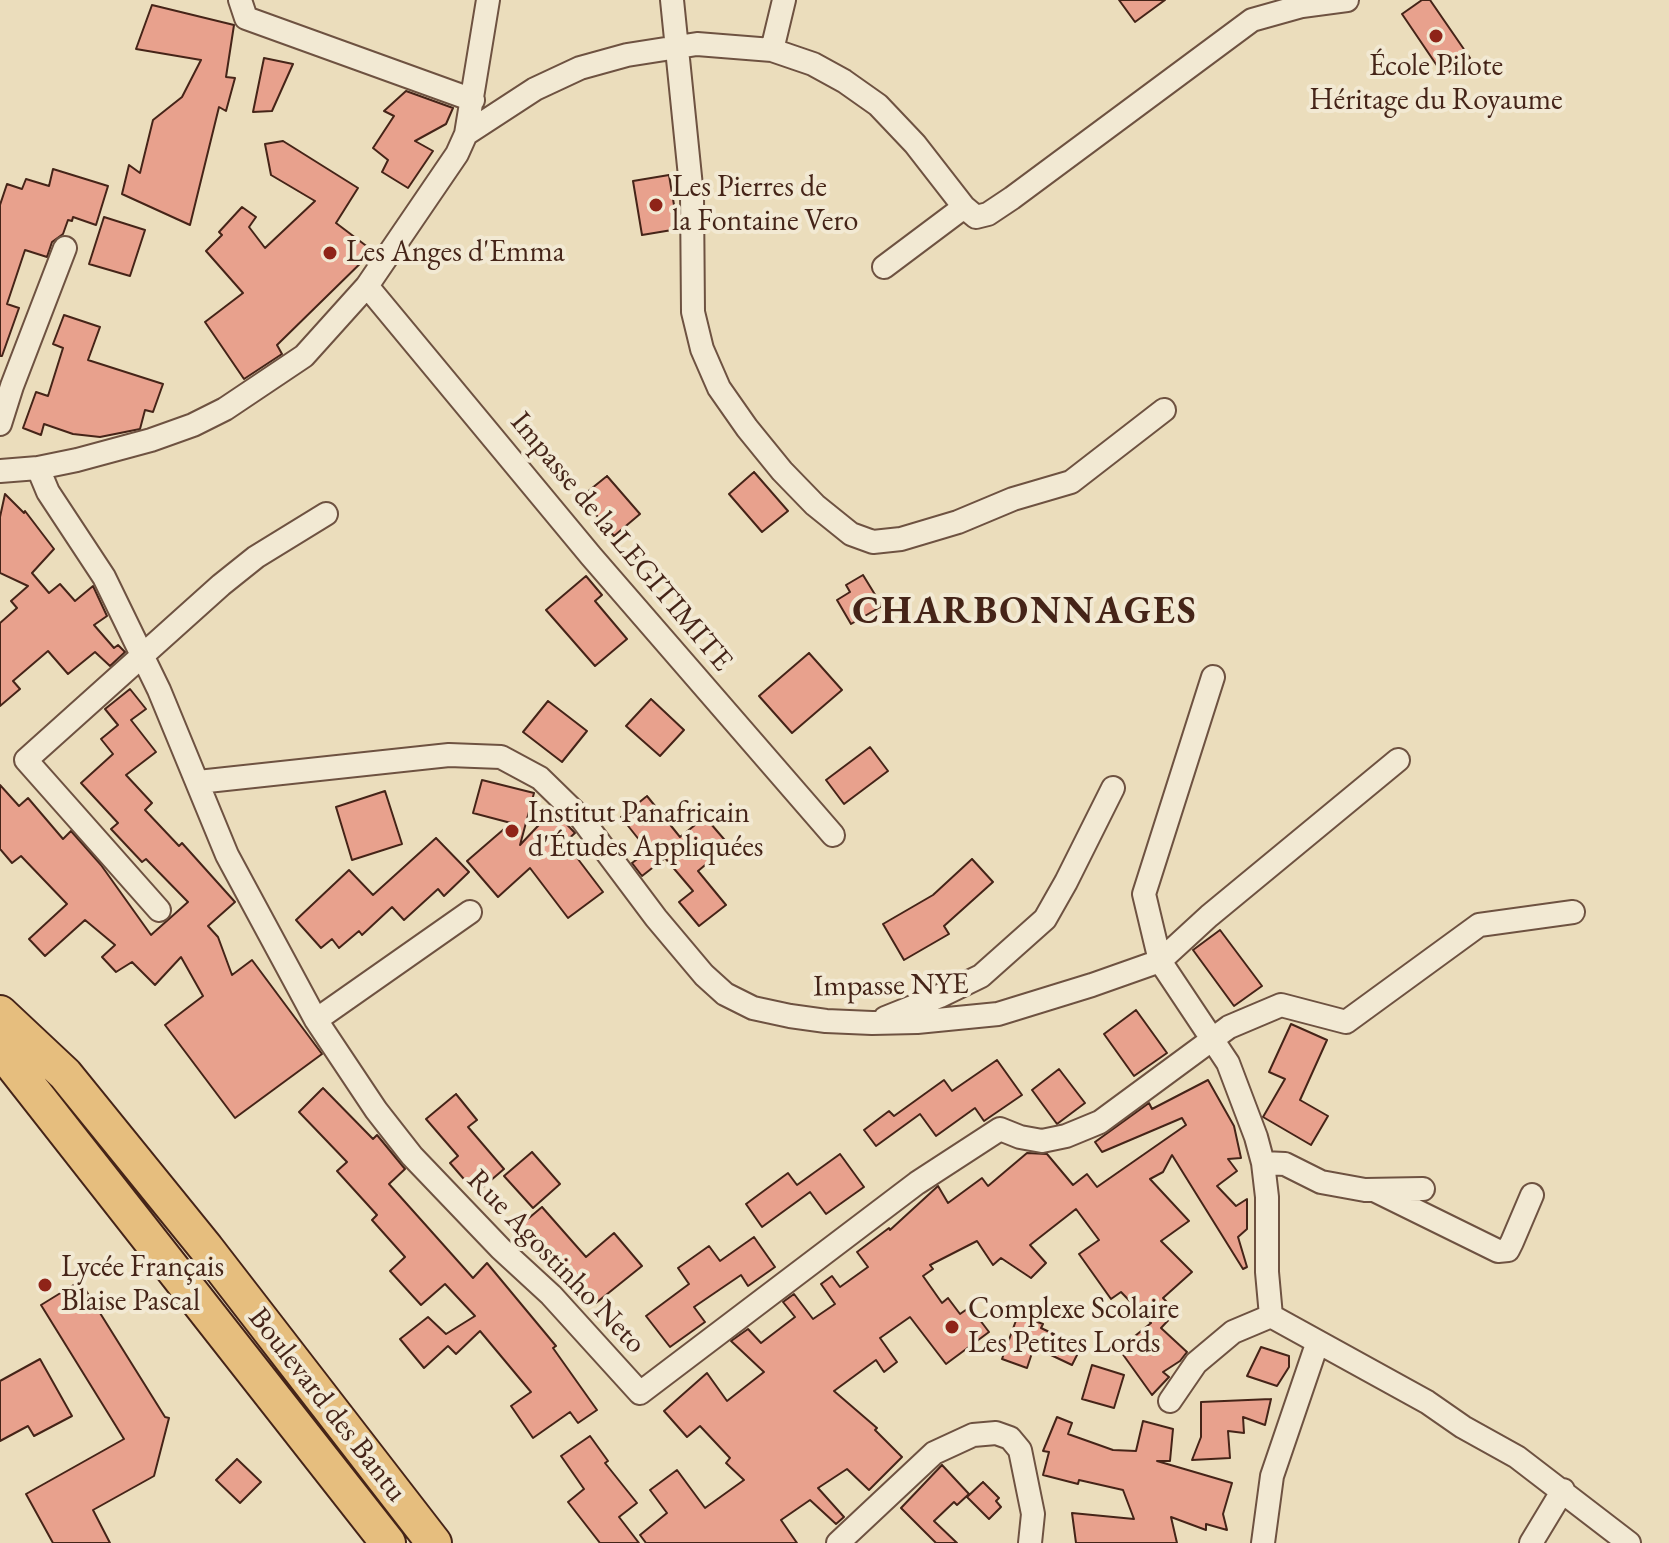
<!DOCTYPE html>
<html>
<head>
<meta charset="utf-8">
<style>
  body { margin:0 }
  canvas { display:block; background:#ebddbc }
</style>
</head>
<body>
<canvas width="1669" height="1543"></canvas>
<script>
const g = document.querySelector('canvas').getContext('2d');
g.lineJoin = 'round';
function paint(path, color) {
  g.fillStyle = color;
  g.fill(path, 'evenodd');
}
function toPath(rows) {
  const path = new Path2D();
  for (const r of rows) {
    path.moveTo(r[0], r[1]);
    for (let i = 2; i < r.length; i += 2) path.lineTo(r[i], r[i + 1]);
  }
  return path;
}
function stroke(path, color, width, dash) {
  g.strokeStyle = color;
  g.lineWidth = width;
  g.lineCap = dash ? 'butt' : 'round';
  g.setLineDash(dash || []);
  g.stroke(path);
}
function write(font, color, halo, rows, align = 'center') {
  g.font = font + ' "EB Garamond",serif';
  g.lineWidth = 8;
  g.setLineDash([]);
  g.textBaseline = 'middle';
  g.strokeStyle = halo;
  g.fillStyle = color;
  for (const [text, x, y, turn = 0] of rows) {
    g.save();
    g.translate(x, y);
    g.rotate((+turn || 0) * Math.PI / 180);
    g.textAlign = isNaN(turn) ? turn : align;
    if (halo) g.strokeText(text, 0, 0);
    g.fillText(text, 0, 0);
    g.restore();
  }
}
const building = toPath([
  [1119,0,1165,0,1135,22,1119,0],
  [1422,0,1430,0,1470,58,1444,76,1402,14,1422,0],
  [152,5,234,25,226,77,235,78,226,111,219,107,190,225,122,194,129,165,140,173,153,120,182,97,201,60,136,49,152,5],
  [264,58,293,64,272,111,253,112,264,58],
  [406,91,453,108,446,124,415,141,433,151,408,188,382,172,388,160,373,148,394,116,384,111,406,91],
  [283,141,358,188,336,223,373,251,277,345,282,354,244,379,205,322,243,293,206,251,222,235,219,232,242,207,256,217,249,227,265,248,315,201,271,175,265,144,283,141],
  [53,169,108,186,96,225,73,217,72,221,68,220,63,234,52,242,47,257,25,250,7,304,19,308,2,356,0,356,0,205,7,184,22,189,26,179,49,186,53,169],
  [669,175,678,229,642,235,633,181,669,175],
  [104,217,145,230,130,276,89,264,104,217],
  [64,315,100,327,88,360,163,384,153,412,145,410,140,429,100,437,73,434,44,424,41,435,23,428,36,392,48,396,63,348,53,344,64,315],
  [754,472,788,511,762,532,729,494,754,472],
  [607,476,640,514,614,536,581,497,607,476],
  [5,494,24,513,25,511,54,549,32,573,49,593,60,584,75,601,93,586,107,616,94,625,114,648,118,645,125,652,110,666,95,652,68,674,48,651,13,681,20,689,0,706,0,623,17,608,11,601,28,586,0,573,0,517,5,494],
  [863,575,882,606,851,624,837,600,850,592,846,585,863,575],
  [586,576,602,595,595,601,627,639,595,666,546,610,586,576],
  [809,653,842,690,792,733,759,696,809,653],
  [130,689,146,709,131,720,156,752,126,775,152,803,145,810,179,846,182,843,235,902,208,926,218,937,232,975,252,960,322,1054,235,1118,165,1025,203,996,181,957,155,985,132,962,116,972,102,957,115,945,85,920,45,956,29,939,67,904,21,856,12,863,0,849,0,785,19,806,28,798,63,839,71,831,101,865,151,935,188,902,146,859,142,862,111,829,118,823,81,783,113,754,101,739,118,725,105,709,130,689],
  [651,699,684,730,660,756,626,726,651,699],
  [548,701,587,731,562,762,523,732,548,701],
  [870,747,888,771,844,804,826,780,870,747],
  [482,780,534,793,520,845,553,810,575,833,565,842,603,892,568,918,530,868,498,897,467,861,511,823,473,813,482,780],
  [385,791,402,844,352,860,336,807,385,791],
  [647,796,680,837,705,817,729,845,698,871,726,905,699,926,679,902,693,891,665,858,642,876,632,863,648,851,621,817,647,796],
  [436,838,469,872,444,896,438,889,404,920,392,907,362,935,359,931,339,948,332,939,321,948,296,920,349,870,373,895,436,838],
  [972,859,993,882,944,926,949,934,904,960,883,924,933,895,972,859],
  [1220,930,1262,986,1234,1006,1193,950,1220,930],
  [1136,1010,1167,1053,1134,1076,1104,1034,1136,1010],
  [1291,1024,1327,1040,1300,1100,1328,1116,1311,1145,1263,1117,1285,1079,1269,1072,1291,1024],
  [997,1060,1022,1095,984,1121,975,1108,936,1136,920,1114,876,1146,864,1130,889,1111,894,1116,944,1080,952,1091,997,1060],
  [1059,1069,1085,1103,1057,1124,1032,1090,1059,1069],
  [1208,1080,1234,1126,1241,1158,1228,1159,1237,1171,1217,1186,1236,1206,1247,1199,1247,1229,1238,1237,1247,1267,1243,1269,1172,1155,1163,1172,1150,1179,1189,1221,1161,1241,1192,1272,1163,1298,1176,1312,1161,1328,1187,1352,1180,1361,1163,1372,1169,1377,1152,1395,1119,1349,1151,1323,1121,1292,1111,1299,1079,1254,1099,1240,1076,1209,1030,1245,1046,1263,1031,1278,1001,1258,993,1265,977,1241,930,1265,933,1269,923,1276,942,1303,948,1298,960,1314,970,1307,989,1332,946,1364,910,1317,880,1338,897,1362,884,1372,876,1360,834,1391,877,1428,875,1430,902,1457,869,1490,847,1469,818,1488,844,1517,836,1524,810,1500,781,1520,797,1543,646,1543,640,1535,667,1513,650,1490,677,1470,705,1508,744,1480,726,1463,730,1458,700,1426,687,1437,664,1411,707,1373,727,1401,764,1372,731,1341,748,1329,761,1343,795,1317,783,1302,794,1294,813,1319,835,1304,821,1284,832,1276,840,1287,868,1267,857,1252,889,1228,890,1230,938,1186,948,1203,982,1178,988,1186,1027,1153,1047,1154,1073,1185,1087,1174,1097,1187,1186,1125,1182,1118,1102,1152,1095,1142,1149,1103,1152,1109,1208,1080],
  [323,1088,373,1139,377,1135,405,1169,389,1184,473,1278,487,1263,556,1346,553,1348,597,1410,578,1423,570,1412,533,1438,511,1406,531,1392,480,1331,456,1354,448,1346,424,1368,400,1339,428,1317,446,1334,475,1316,445,1284,421,1305,390,1271,405,1257,372,1220,377,1215,337,1171,347,1162,299,1112,323,1088],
  [456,1094,477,1120,468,1127,504,1169,476,1193,450,1163,458,1156,426,1119,456,1094],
  [532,1152,560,1184,533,1208,504,1176,532,1152],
  [840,1154,864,1187,826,1214,810,1192,762,1227,746,1204,788,1173,797,1185,840,1154],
  [542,1207,586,1257,614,1233,642,1266,596,1303,557,1256,548,1264,517,1228,542,1207],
  [754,1237,775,1267,748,1286,741,1275,694,1307,705,1322,670,1347,646,1316,689,1284,678,1268,709,1246,720,1261,754,1237],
  [80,1281,165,1417,169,1418,154,1476,93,1510,110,1543,53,1543,26,1494,124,1439,41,1305,80,1281],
  [1018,1315,1043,1324,1041,1328,1081,1347,1072,1365,1034,1347,1027,1368,1002,1359,1018,1315],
  [1261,1347,1289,1356,1289,1367,1277,1386,1247,1376,1261,1347],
  [40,1359,72,1416,34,1436,28,1426,0,1441,0,1381,40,1359],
  [1092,1365,1124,1375,1114,1408,1082,1399,1092,1365],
  [1271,1399,1265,1425,1243,1417,1244,1433,1228,1431,1230,1458,1192,1460,1201,1437,1201,1402,1271,1399],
  [1057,1417,1072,1423,1068,1434,1113,1450,1136,1451,1143,1421,1173,1429,1170,1461,1157,1461,1232,1483,1223,1514,1227,1530,1206,1524,1206,1530,1171,1517,1177,1543,1076,1543,1072,1513,1134,1519,1123,1490,1079,1480,1078,1484,1043,1475,1049,1452,1043,1451,1057,1417],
  [590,1436,608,1461,605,1463,637,1503,619,1517,639,1543,600,1543,568,1502,584,1489,561,1456,590,1436],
  [237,1459,261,1482,240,1503,216,1480,237,1459],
  [942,1465,969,1494,957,1505,954,1502,934,1521,957,1543,936,1543,901,1508,942,1465],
  [983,1482,999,1498,996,1501,1001,1507,989,1519,967,1497,983,1482]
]);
paint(building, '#e8a18d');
stroke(building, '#452418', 2);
const minor = toPath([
  [240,0,246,18,473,100],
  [672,0,692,196,693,312,702,349,719,388,747,428,782,471,815,505,851,534,873,542,901,539,958,522,1013,499,1071,482,1164,410],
  [772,50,784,0],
  [466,134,535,89,580,68,627,55,697,44,772,50,813,64,844,81,878,105,915,144,964,207,976,217,988,214,1012,198,1252,20,1302,6,1347,0],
  [884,267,964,207],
  [367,286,591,556,833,835],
  [0,424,12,386,65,248],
  [38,468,48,492,104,577,159,690,227,855,316,1020,376,1110,412,1156,501,1249,551,1295,640,1393,917,1183,1000,1129,1020,1137,1042,1141,1066,1136,1100,1122,1229,1027,1281,1005,1346,1022,1479,925,1573,912],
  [0,471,38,468,77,460,151,440,193,425,225,409,304,356,367,286,457,154,466,134,488,0],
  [1213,677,1144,894,1160,961,1228,1063,1256,1137,1263,1163,1267,1197,1267,1272,1271,1316,1427,1402,1463,1427,1517,1457,1629,1543],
  [198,782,449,755,501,757,540,778,581,818,656,918,704,975,725,994,753,1008,790,1016,826,1021,872,1023,917,1022,998,1014,1092,985,1160,961,1209,916,1398,760],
  [159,910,26,760,221,585,256,557,326,514],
  [885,1018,940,996,981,976,1045,919,1066,882,1113,788],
  [316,1020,470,912],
  [1263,1163,1285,1164,1321,1182,1365,1190,1423,1189],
  [1374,1190,1498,1251,1508,1250,1512,1242,1532,1195],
  [1170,1401,1196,1363,1233,1332,1271,1316],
  [838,1543,934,1453,973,1435,996,1433,1010,1438,1020,1450,1033,1514,1030,1543],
  [1263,1543,1272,1476,1317,1344],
  [1531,1543,1563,1490]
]);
const highway = toPath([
  [0,1013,65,1074,206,1248,434,1543],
  [0,1049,388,1543]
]);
stroke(minor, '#6e5241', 26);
stroke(highway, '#452418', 38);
stroke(minor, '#f2e9d3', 22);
stroke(highway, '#e6be7e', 34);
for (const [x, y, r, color] of [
  [1436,36,8,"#8f2418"],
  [656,205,8,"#8f2418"],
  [330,253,8,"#8f2418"],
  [512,831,8,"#8f2418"],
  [45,1285,8,"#8f2418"],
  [952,1327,8,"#8f2418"]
]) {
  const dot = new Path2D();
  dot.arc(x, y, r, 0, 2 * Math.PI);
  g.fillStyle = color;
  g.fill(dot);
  stroke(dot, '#f2e9d3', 3);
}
write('30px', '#452418', '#f2e9d3', [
  ["École Pilote",1436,67,"center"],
  ["Héritage du Royaume",1436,101,"center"],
  ["Les Pierres de",672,188],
  ["la Fontaine Vero",672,222],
  ["Les Anges d'Emma",346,253],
  ["Institut Panafricain",528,814],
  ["d'Études Appliquées",528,848],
  ["Lycée Français",61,1268],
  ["Blaise Pascal",61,1302],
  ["Complexe Scolaire",968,1310],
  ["Les Petites Lords",968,1344]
], 'left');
write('30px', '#452418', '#f2e9d3', [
  ["Impasse de la LEGITIMITE",621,542,50],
  ["Impasse NYE",891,986,-1],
  ["Rue Agostinho Neto",556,1262,46],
  ["Boulevard des Bantu",327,1405,52]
]);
g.letterSpacing = '2px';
write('bold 38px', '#452418', '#f2e9d3', [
  ["CHARBONNAGES",1025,613]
]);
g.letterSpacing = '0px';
</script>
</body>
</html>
